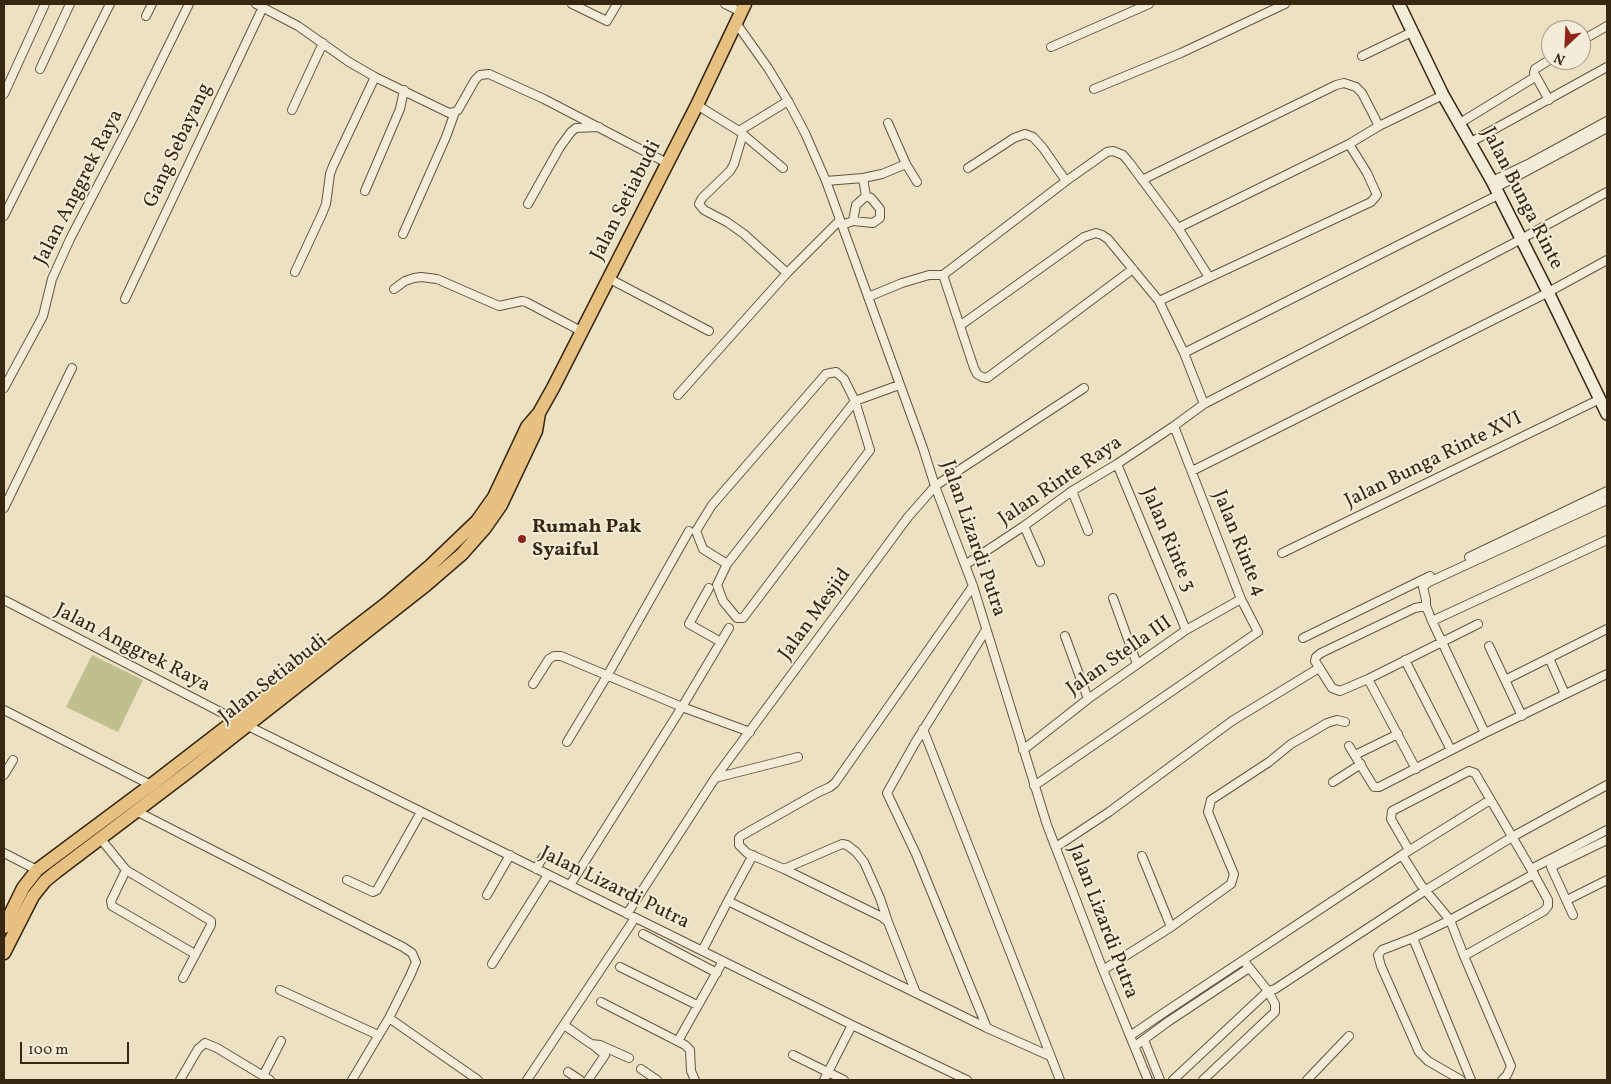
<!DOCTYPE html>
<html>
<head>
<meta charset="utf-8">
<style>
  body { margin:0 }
  #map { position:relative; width:1611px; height:1084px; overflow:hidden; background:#ece2c3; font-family:Vollkorn,serif }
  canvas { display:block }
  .frame { position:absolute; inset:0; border:5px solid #372610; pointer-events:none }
  .north { position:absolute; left:1541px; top:20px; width:50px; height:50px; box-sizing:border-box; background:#f3ecd8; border:1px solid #a89d88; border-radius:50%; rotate:205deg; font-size:14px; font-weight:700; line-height:20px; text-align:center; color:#372610 }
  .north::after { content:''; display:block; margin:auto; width:18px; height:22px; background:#8f2418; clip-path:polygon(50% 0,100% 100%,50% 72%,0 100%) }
  .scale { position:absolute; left:20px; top:1042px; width:109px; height:22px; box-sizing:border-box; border:2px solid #372610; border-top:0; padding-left:6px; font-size:15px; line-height:18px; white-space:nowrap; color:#372610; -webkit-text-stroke:4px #f3ecd8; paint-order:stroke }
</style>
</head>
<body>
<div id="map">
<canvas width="1611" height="1084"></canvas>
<div class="frame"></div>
<div class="north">N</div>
<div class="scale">100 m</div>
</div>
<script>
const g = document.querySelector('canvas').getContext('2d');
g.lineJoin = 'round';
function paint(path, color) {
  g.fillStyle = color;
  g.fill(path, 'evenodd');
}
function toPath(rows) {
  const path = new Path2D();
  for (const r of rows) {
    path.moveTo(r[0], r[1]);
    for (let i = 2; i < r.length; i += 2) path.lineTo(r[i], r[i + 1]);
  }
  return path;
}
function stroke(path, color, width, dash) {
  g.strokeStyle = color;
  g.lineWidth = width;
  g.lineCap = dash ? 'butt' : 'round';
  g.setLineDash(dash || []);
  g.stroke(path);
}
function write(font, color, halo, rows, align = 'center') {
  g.font = font + ' Vollkorn,serif';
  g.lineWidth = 4;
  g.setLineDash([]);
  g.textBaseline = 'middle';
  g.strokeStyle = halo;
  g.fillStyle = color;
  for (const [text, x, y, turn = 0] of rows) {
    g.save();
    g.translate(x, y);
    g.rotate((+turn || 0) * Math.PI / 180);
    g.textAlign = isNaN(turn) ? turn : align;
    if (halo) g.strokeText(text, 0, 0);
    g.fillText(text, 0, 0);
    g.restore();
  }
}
paint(toPath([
  [92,655,143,680,118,732,66,707]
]), '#c0c08e');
const street = toPath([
  [256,4,298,26,349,62,375,77,449,113,455,112,458,110,475,80,480,75,489,74,544,99,667,163],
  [572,4,607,21,617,4],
  [725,4,741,12],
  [146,16,152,4],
  [736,23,768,68,788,101,805,133,826,181,923,448,935,486,973,586,1047,825,1103,970,1148,1080],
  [1581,41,1607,26],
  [1051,47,1149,4],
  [1362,56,1412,32],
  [40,69,70,4],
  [1094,89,1181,53,1285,4],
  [4,94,45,4],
  [1549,100,1534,73,1535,69,1551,59],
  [697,105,739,131,783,168],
  [292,110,323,43],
  [888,123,906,164],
  [1460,123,1535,77],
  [739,131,788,101],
  [1471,142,1607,67],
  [968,168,1014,138,1025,134,1033,137,1043,148,1066,181],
  [1142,180,1336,85,1344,83,1356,87,1362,93,1379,126],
  [826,181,863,178,882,174,906,164,917,182],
  [1492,181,1530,163,1607,121],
  [1495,188,1607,128],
  [365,191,400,109,404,90],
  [528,204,560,147,571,132,576,128,599,127],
  [4,216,110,4],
  [853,221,856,205,866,196,863,178],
  [842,225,853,221,873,223,880,218,880,209,871,198,866,196],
  [1178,228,1349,144],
  [403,234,446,137,455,112],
  [295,272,322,214,326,204,330,174,333,166,375,77],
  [787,273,840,220],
  [943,275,974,368,977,374,982,377,987,378,1133,269],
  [608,278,709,331],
  [394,289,405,281,414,278,421,277,437,279,499,306,522,301,526,302,581,331],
  [868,297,902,283,929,275,943,275,1066,181,1107,152,1113,151,1123,155,1129,162,1178,228,1209,277],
  [125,299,263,7],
  [1159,301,1371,202,1377,195,1367,173,1349,144,1379,126,1443,95],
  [961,325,1084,237,1096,233,1102,235,1108,239,1159,301,1184,353,1204,404],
  [1184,353,1498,195],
  [4,388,43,316,52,279,70,239,130,124,189,4],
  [678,395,787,273,744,234,727,222,704,210,699,204,702,198,730,171,734,164,743,134],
  [1117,464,1186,630],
  [1192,471,1543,295,1607,260],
  [1072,491,1088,531],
  [4,508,72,368],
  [1024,526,1040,562],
  [1282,553,1600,399],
  [1469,557,1607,491],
  [727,564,703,549,696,531,712,505,826,374,836,372,844,379,855,401,870,450,743,618,737,618,723,601,717,585,727,564,855,401,899,385],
  [965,565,1024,526,1072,491,1117,464,1174,426,1204,404,1512,244,1607,192],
  [709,588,689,624,721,642],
  [1113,598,1137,664],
  [4,600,236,720,852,1025,967,1080],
  [1426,606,1415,608,1321,653,1316,657,1315,661,1332,688,1340,691,1368,679,1478,624],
  [1432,621,1607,540],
  [986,630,915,743,887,793,916,854,987,1028],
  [1065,636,1088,699],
  [1303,638,1430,576],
  [1489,646,1522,716],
  [1549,658,1565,694],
  [1405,660,1451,750],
  [1368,679,1416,769],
  [1505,680,1607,629],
  [533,684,549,659,554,656,561,656,682,707,750,732],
  [4,710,151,785],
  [923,729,1060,1080],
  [1485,733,1432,621,1426,606,1426,600,1423,587,1429,582,1607,500],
  [567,742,607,676,689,531],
  [1349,746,1374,787,1379,787,1485,733,1607,674],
  [1023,750,1088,699,1186,630,1241,599],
  [1355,755,1398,734],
  [4,775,13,760],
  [715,778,798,757],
  [1333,782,1361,764],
  [1034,786,1258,632,1241,599,1174,426],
  [136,811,403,947,412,953,416,962,410,976,389,1018,352,1080],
  [100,838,126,870,211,921,211,925,183,978],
  [1056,847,1109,812,1232,721,1319,668],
  [1409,850,1391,819,1392,811,1469,771,1475,773,1531,869,1548,900,1548,906,1544,911,1464,956],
  [4,853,37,870],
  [1402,855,1421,885,1450,920,1464,956,1511,1066,1507,1075,1502,1080],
  [1142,856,1171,927],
  [536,869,543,857],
  [784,869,842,844,847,845,856,852,864,862,880,898,888,922,916,993],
  [1531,869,1607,830],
  [126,870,111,901,112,906,195,954],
  [347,880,373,892,377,890,421,812],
  [570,885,682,707,729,628],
  [487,895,510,855],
  [1567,900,1607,880],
  [728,901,753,855],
  [627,914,715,778,908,517,930,492,935,486,1084,388],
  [1573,915,1551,867,1607,840],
  [888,922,882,917,784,869,747,853,739,845,739,838,741,836,817,793,830,787,835,783,973,586],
  [643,934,717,973],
  [1413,938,1471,1080],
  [702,951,728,901,987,1028,1050,1056],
  [1244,961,1268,991,1275,989,1426,890,1512,837,1607,785],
  [492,964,548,875],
  [620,967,697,1005],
  [1103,970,1171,927,1231,884,1234,874,1231,867,1208,812,1211,800,1269,762,1291,744,1312,732,1327,723,1337,720,1345,722],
  [280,990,378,1035],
  [601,1002,685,1045,690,1050,691,1071,695,1080],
  [389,1018,478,1080],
  [564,1025,591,1044,600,1045,629,1058],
  [1130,1036,1165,1012,1402,855,1490,800],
  [1144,1040,1160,1080],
  [678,1041,723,961],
  [1135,1046,1169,1021,1249,968],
  [793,1055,844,1080],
  [641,1069,657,1080],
  [568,1072,580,1080],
  [263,1076,281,1041],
  [180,1080,198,1049,205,1043,217,1048,270,1080],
  [527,1080,635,918],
  [588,1080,605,1055,593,1045],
  [824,1080,852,1025],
  [1173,1080,1268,991,1275,1004,1275,1012,1203,1080],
  [1307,1080,1349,1036],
  [1461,1080,1428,1061,1419,1052,1381,966,1378,955,1382,950,1413,938,1450,920,1534,874]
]);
const secondary = toPath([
  [1399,4,1443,95,1492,181,1548,292,1607,414]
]);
const primary = toPath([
  [4,927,23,888,37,870,151,785,387,603,430,566,477,521,494,497,527,427,539,413,553,388,697,105,745,4],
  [4,953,33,896,45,881,56,872,188,772,426,585,462,554,485,528,501,505,536,431,539,413]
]);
stroke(street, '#64553d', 10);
stroke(secondary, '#372610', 14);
stroke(primary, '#372610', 15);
stroke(street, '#f3ecd8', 8);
stroke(secondary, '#f3ecd8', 11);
stroke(primary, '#e6c182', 12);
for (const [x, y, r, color] of [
  [522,539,5,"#8f2418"]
]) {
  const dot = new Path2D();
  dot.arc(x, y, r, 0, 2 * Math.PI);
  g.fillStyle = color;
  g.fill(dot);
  stroke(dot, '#f3ecd8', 2);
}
write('20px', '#372610', '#f3ecd8', [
  ["Gang Sebayang",179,146,-65],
  ["Jalan Anggrek Raya",80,188,-63],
  ["Jalan Bunga Rinte",1521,199,63],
  ["Jalan Setiabudi",627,201,-63],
  ["Jalan Bunga Rinte XVI",1434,461,-26],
  ["Jalan Rinte Raya",1061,482,-34],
  ["Jalan Lizardi Putra",972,539,71],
  ["Jalan Rinte 3",1167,540,67],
  ["Jalan Rinte 4",1238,544,68],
  ["Jalan Mesjid",816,615,-54],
  ["Jalan Anggrek Raya",132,649,27],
  ["Jalan Stella III",1120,657,-35],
  ["Jalan Setiabudi",274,680,-38],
  ["Jalan Lizardi Putra",614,889,26],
  ["Jalan Lizardi Putra",1102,922,69]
]);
write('bold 20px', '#372610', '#f3ecd8', [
  ["Rumah Pak",532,528],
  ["Syaiful",532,551]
], 'left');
</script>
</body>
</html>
